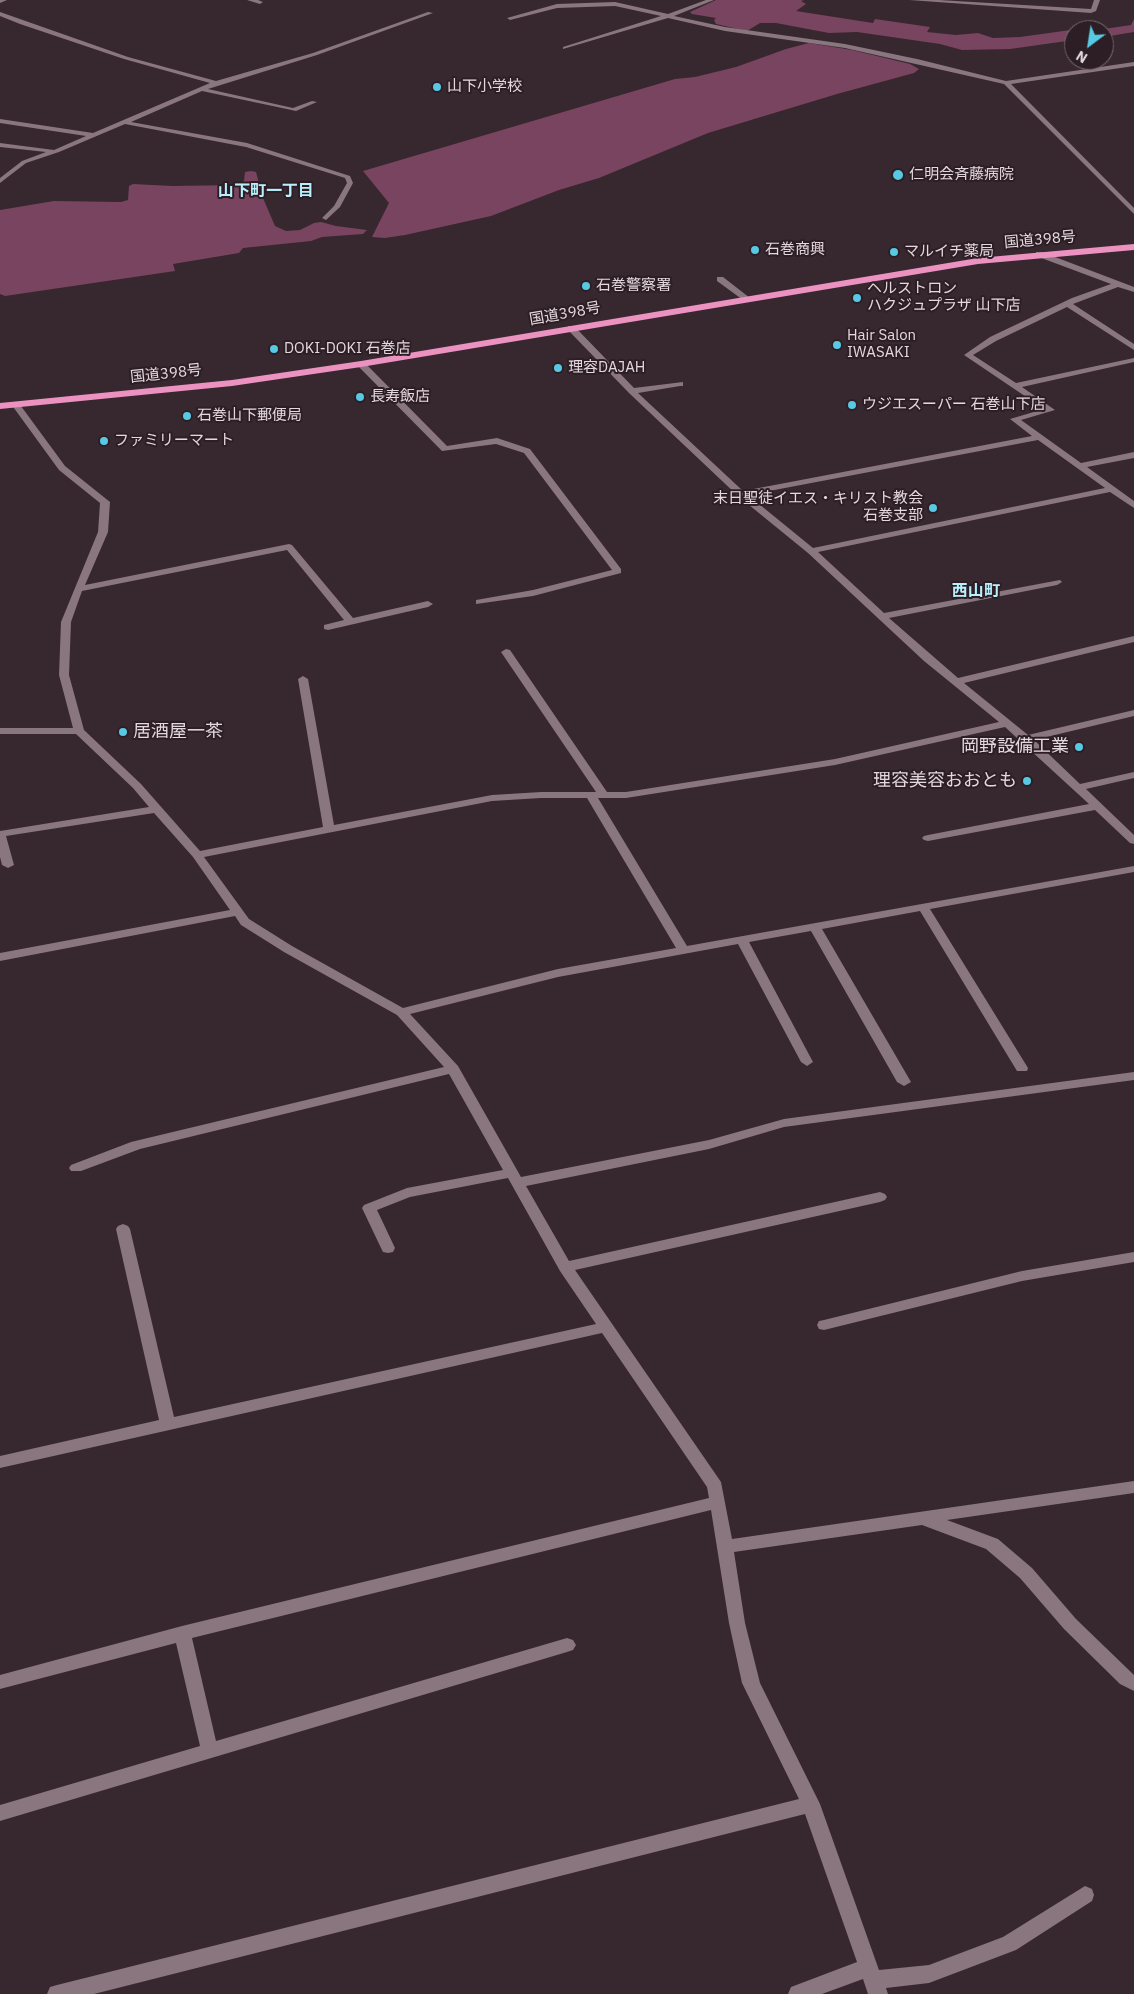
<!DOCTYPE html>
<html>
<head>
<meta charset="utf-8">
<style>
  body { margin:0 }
  #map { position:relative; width:1134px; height:1994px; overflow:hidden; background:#37272f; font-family:"IBM Plex Sans",sans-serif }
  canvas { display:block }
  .north { position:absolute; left:1064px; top:20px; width:50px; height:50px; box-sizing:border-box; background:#2d1e25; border:1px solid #76686f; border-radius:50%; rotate:211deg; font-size:14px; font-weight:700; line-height:20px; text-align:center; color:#e3d8dd }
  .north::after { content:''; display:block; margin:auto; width:18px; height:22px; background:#57c9e2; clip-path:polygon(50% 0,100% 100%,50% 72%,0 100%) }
</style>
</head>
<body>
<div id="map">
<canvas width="1134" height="1994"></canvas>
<div class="north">N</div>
</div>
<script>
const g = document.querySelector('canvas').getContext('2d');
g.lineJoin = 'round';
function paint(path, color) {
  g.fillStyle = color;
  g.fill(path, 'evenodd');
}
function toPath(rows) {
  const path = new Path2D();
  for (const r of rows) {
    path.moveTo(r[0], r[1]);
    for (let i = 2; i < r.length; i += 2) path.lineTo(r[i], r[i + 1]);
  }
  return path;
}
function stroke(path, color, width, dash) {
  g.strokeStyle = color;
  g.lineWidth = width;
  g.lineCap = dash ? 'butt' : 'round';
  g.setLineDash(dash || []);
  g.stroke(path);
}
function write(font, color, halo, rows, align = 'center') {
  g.font = font + ' "IBM Plex Sans","Noto Sans JP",sans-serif';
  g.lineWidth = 4;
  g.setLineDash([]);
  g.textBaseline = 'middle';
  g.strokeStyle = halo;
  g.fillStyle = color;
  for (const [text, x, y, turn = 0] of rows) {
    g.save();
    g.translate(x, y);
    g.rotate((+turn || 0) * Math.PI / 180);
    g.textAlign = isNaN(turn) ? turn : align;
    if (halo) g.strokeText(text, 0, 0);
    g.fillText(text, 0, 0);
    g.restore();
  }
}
paint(toPath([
  [716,0,804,0,801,1,806,4,796,11,873,23,875,19,930,27,927,32,956,35,978,33,993,38,1020,37,1085,28,1104,29,1131,25,1134,19,1134,32,1104,37,1104,30,1074,30,1074,40,1010,49,962,50,940,44,857,32,829,33,776,23,760,23,747,31,716,24,714,20,716,18,692,14,690,12],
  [809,43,852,50,910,64,919,69,914,73,837,94,708,133,599,178,559,190,491,216,405,235,385,238,372,237,389,203,363,171,675,79,695,77,736,67,786,49],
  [251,171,256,172,263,198,275,226,286,231,300,230,314,223,321,222,336,226,367,230,363,234,322,237,311,241,243,248,239,253,173,264,175,271,5,296,0,294,0,210,54,201,121,202,128,200,129,186,133,184,172,186,236,185,244,181,245,172]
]), '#79445f');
paint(toPath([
  [0,0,7,0,0,3,0,0],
  [247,0,258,0,263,2,260,4,247,0],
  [706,0,714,0,674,16,725,27,845,44,917,59,1006,81,1134,62,1134,66,1011,84,1134,208,1134,214,1004,84,845,48,725,31,668,18,563,49,563,47,661,16,615,6,557,8,510,20,507,18,557,4,615,2,668,14,706,0],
  [909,0,939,0,1091,9,1094,0,1100,0,1096,11,1091,13,909,0],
  [0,12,128,57,216,81,313,53,428,12,433,13,317,55,208,89,293,108,312,101,317,102,296,111,202,91,131,122,247,143,350,176,353,183,340,207,326,220,322,218,334,206,347,183,345,178,246,147,125,124,59,152,26,163,0,183,0,178,22,161,46,152,0,147,0,143,54,150,86,136,0,123,0,119,93,133,210,83,124,59,20,24,0,16,0,12],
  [1036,252,1042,252,1134,287,1134,292,1118,287,1073,304,1134,344,1134,350,1067,307,996,341,973,355,1016,383,1134,358,1134,362,1022,387,1055,410,1021,420,1081,463,1134,452,1134,458,1087,467,1134,501,1134,508,1110,492,818,552,884,613,1060,580,1062,582,1057,585,889,618,958,678,1134,636,1134,642,964,683,1028,735,1134,710,1134,716,1034,740,1080,784,1134,772,1134,778,1086,789,1134,835,1134,844,1130,843,1095,810,928,841,924,840,922,838,924,836,928,835,1089,804,1005,727,835,765,626,798,598,798,687,946,1134,866,1134,872,930,909,1028,1068,1027,1071,1017,1071,920,911,822,929,911,1082,904,1086,897,1082,811,931,749,942,813,1062,807,1066,801,1062,738,944,558,977,410,1014,458,1066,521,1177,709,1140,784,1119,1134,1072,1134,1080,784,1127,709,1149,526,1186,569,1261,880,1192,885,1194,887,1197,885,1200,880,1202,575,1270,721,1482,732,1539,1134,1481,1134,1493,947,1520,998,1539,1032,1568,1076,1619,1134,1675,1134,1691,1120,1684,1064,1629,1020,1578,986,1549,922,1525,734,1552,745,1623,760,1683,820,1804,879,1970,929,1965,1003,1937,1085,1886,1092,1889,1094,1895,1092,1901,1016,1950,929,1983,886,1988,888,1994,868,1994,863,1979,822,1994,788,1994,791,1987,857,1962,805,1814,94,1994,47,1994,50,1987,57,1985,799,1799,742,1683,729,1623,711,1510,192,1638,216,1741,567,1638,573,1640,576,1645,573,1650,567,1652,0,1821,0,1805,200,1746,176,1643,0,1689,0,1675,182,1626,709,1498,707,1487,602,1333,0,1468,0,1456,159,1420,116,1229,118,1226,123,1224,128,1226,130,1229,174,1417,596,1324,560,1271,508,1178,410,1197,377,1210,395,1248,393,1252,388,1253,383,1252,381,1248,362,1208,364,1205,407,1188,503,1170,449,1074,140,1149,81,1171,71,1171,69,1168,71,1165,131,1142,444,1067,397,1015,284,952,241,925,235,916,0,961,0,953,230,910,193,857,154,813,6,836,14,865,8,868,2,865,0,857,0,831,149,807,133,788,76,734,0,734,0,728,73,728,59,675,61,622,98,532,100,503,59,470,11,404,18,402,65,466,110,502,108,532,85,585,289,544,292,545,353,618,428,601,433,604,428,607,328,630,324,629,324,625,344,620,287,550,82,591,71,622,69,675,84,730,141,784,200,851,323,827,298,679,303,676,308,679,334,825,492,795,541,792,596,792,501,652,506,649,510,650,607,792,626,792,835,759,999,722,924,661,808,553,738,496,629,393,568,330,568,326,574,326,634,388,683,382,683,386,680,386,638,393,743,491,1032,436,1010,419,1044,409,964,355,990,337,1072,298,1111,284,1036,256,1036,252],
  [1038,440,1105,488,813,548,748,495,1038,440],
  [541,798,587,798,676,948,558,969,403,1008,292,946,249,919,204,857,492,801,541,798],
  [717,277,723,277,750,298,743,300,717,281,717,277],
  [358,362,364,362,447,446,497,438,530,449,621,569,621,573,533,596,476,604,476,600,533,590,612,570,524,453,496,444,442,451,358,366,358,362],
  [1134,1252,1134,1262,1022,1281,824,1330,819,1329,817,1325,819,1321,824,1320,1022,1271,1134,1252]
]), '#89767f');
paint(toPath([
  [1134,244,1134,250,978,264,361,367,232,386,0,409,0,403,232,380,361,361,978,258,1134,244]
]), '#ec92c0');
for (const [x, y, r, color] of [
  [437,87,5,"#57c9e2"],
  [898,175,6,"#57c9e2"],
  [755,250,5,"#57c9e2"],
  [894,252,5,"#57c9e2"],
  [586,286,5,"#57c9e2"],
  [857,298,5,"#57c9e2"],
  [837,345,5,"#57c9e2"],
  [274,349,5,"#57c9e2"],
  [558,368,5,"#57c9e2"],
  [360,397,5,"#57c9e2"],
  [852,405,5,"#57c9e2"],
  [187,416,5,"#57c9e2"],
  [104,441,5,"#57c9e2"],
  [933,508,5,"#57c9e2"],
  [123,732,5,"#57c9e2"],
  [1079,747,5,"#57c9e2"],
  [1027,781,5,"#57c9e2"]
]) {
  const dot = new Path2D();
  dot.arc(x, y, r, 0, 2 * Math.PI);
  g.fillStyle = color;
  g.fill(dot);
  stroke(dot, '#2d1e25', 2);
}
write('15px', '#e3d8dd', '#2d1e25', [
  ["山下小学校",447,87],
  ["仁明会斉藤病院",909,175],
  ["石巻商興",765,250],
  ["マルイチ薬局",904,252],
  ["石巻警察署",596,286],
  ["ヘルストロン",867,289],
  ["ハクジュプラザ 山下店",867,306],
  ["Hair Salon",847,336],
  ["IWASAKI",847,353],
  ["DOKI-DOKI 石巻店",284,349],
  ["理容DAJAH",568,368],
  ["長寿飯店",370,397],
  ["ウジエスーパー 石巻山下店",862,405],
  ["石巻山下郵便局",197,416],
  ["ファミリーマート",114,441],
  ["末日聖徒イエス・キリスト教会",923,499,"right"],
  ["石巻支部",923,516,"right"]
], 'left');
write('15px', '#e3d8dd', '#2d1e25', [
  ["国道398号",1040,240,-5],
  ["国道398号",565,314,-10],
  ["国道398号",166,374,-6]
]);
write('bold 16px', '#b7effd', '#2d1e25', [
  ["山下町一丁目",266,191],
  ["西山町",976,591]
]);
write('18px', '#e3d8dd', '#2d1e25', [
  ["居酒屋一茶",133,732,"left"],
  ["岡野設備工業",1069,747],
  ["理容美容おおとも",1017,781]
], 'right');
</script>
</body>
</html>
